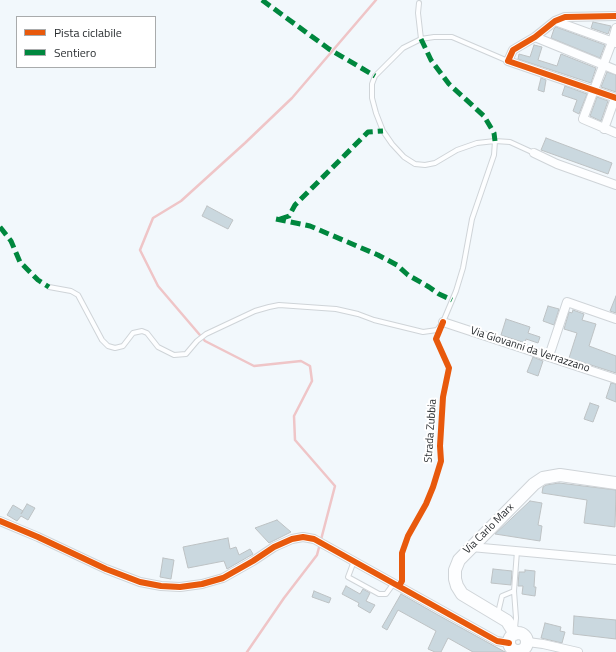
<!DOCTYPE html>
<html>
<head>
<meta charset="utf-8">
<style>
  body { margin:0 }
  #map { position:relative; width:616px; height:652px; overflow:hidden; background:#f2f8fc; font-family:"Titillium Web",sans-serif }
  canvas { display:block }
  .legend { position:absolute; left:16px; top:16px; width:140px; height:52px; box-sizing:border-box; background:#fff; border:1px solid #a9abac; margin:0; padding:5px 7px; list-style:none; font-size:12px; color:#282c2f }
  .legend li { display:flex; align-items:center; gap:8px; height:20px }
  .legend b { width:20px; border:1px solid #a9abac }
</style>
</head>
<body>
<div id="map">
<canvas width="616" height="652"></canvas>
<ul class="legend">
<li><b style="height:5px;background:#e8590c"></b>Pista ciclabile</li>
<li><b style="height:5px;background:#00873e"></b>Sentiero</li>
</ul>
</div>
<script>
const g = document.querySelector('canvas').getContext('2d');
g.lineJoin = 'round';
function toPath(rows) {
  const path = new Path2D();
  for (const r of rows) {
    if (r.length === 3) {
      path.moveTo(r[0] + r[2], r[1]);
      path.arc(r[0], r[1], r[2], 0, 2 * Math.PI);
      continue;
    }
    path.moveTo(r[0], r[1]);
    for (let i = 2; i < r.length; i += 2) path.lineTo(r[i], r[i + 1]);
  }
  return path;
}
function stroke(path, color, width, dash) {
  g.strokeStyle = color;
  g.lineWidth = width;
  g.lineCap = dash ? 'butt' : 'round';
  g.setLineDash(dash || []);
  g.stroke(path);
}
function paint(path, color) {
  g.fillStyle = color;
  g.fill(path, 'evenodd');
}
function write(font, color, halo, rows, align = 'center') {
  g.font = font + ' "Titillium Web",sans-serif';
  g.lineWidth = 4;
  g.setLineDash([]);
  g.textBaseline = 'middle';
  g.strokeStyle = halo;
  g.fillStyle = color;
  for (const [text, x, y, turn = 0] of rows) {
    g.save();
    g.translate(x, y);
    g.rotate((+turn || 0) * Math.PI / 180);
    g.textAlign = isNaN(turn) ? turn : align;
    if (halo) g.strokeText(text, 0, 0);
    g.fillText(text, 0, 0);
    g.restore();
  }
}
stroke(toPath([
  [247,652,284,598,317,555,335,486,295,440,294,416,312,381,310,366,301,361,254,366,205,341,158,286,140,250,153,218,181,201,245,143,292,98,376,0]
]), '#efc5c7', 2.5);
const building = toPath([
  [593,22,611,26,608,34,591,28,593,22],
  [556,27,605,45,600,58,551,38,554,29,556,27],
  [534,45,542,47,538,60,557,66,561,54,596,68,591,83,518,59,519,54,530,57,534,45],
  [607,72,616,75,616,92,601,87,607,72],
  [541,78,546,80,544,92,538,90,541,78],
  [565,86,587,94,579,114,573,111,577,100,562,95,565,86],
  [597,97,608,101,601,121,590,116,597,97],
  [546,138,612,163,608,174,541,150,546,138],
  [207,206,233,220,228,229,202,216,207,206],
  [616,296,616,313,610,311,616,296],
  [548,306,559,309,554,325,543,321,548,306],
  [573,310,584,314,582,320,596,324,589,346,616,356,616,373,569,358,577,333,564,329,569,312,572,313,573,310],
  [506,319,530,327,528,333,540,337,538,343,526,339,525,343,501,335,506,319],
  [533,357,543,361,538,376,527,372,533,357],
  [611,383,616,384,616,402,606,398,611,383],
  [590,403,599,406,593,422,584,419,590,403],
  [559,483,616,490,615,527,584,523,587,500,542,493,543,487,546,485,559,483],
  [530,501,542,503,538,525,542,526,540,541,495,534,530,501],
  [27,504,35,508,28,520,21,516,17,521,7,515,13,505,23,511,21,514,27,504],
  [277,520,291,532,269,543,255,528,277,520],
  [228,538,230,549,236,547,239,555,250,549,253,554,227,569,224,561,188,568,183,547,228,538],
  [163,558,174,560,171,579,160,577,163,558],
  [493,569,512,571,511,585,491,583,493,569],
  [525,570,535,571,534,587,536,587,535,596,522,594,523,586,518,586,519,572,525,572,525,570],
  [346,586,360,594,363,589,370,593,366,601,375,605,370,613,358,606,359,603,342,594,346,586],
  [314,591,331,598,329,603,312,597,314,591],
  [401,594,438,615,505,652,473,652,448,638,441,652,435,652,428,649,436,631,398,610,387,630,382,627,401,594],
  [574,616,616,620,616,639,573,634,574,616],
  [545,623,561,627,560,631,565,632,562,643,541,638,545,623]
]);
paint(building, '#cad8df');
stroke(building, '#bdc2c4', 1);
const service = toPath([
  [419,3,418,13,421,39],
  [508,61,452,37,434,37,421,39,403,48,375,76,372,84,372,98,376,113,383,131,392,144,404,157,415,164,425,165,435,163,457,150,477,143,495,141,510,142,534,153],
  [49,287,71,291,78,295,102,340,108,346,115,348,123,346,133,333,142,331,147,333,158,347,174,355,186,354,197,341,206,334,255,311,269,307,279,305,336,309,358,314,374,320,423,332,437,330,443,322,456,291,463,268,472,219,494,155,495,141],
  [354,561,348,577,379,594,386,594,394,583],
  [498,613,502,596,514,591],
  [515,628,516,618,514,591,517,551]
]);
const minor = toPath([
  [616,16,565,17,555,21,535,37,513,50,508,61,616,98],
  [555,21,616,43],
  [616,28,612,42,583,119,616,133],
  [535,37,616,70],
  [604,129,615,98],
  [534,153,557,164,616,185],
  [443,322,616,379],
  [549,356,567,302,616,319],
  [0,521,38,537,106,569,140,582,161,586,180,587,202,584,223,578,253,561,274,547,292,539,303,537,314,539,497,641,509,643],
  [471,547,616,560],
  [528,642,543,644,578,652]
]);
const secondary = toPath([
  [518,642,9],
  [515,634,507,621,462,594,457,586,455,579,455,570,459,560,534,484,543,478,560,475,616,483]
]);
stroke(service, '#cfd4d8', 6);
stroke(minor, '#cfd4d8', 10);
stroke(secondary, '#cfd4d8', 14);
stroke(service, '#fdfeff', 4);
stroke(minor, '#fdfeff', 8);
stroke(secondary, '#fdfeff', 12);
stroke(toPath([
  [262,0,329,49,375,76],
  [421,39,431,60,449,84,484,116,494,133,495,141],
  [276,219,310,226,378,255,397,265,408,275,429,287,439,294,452,300],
  [280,219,289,216,295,205,368,132,383,131],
  [0,227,11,241,20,262,38,280,49,287]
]), '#00873e', 5, [10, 5]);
stroke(toPath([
  [616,16,565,17,555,21,535,37,513,50,508,61,616,98],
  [0,521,38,537,106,569,140,582,161,586,180,587,202,584,223,578,253,561,274,547,292,539,303,537,314,539,497,641,509,643],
  [399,586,402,581,402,553,408,536,426,504,433,487,441,461,440,446,443,397,449,368,436,339,443,322]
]), '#e8590c', 6);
write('11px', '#282c2f', '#fff', [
  ["Via Giovanni da Verrazzano",530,350,18],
  ["Strada Zubbia",431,431,-86],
  ["Via Carlo Marx",489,529,-45]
]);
</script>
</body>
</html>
